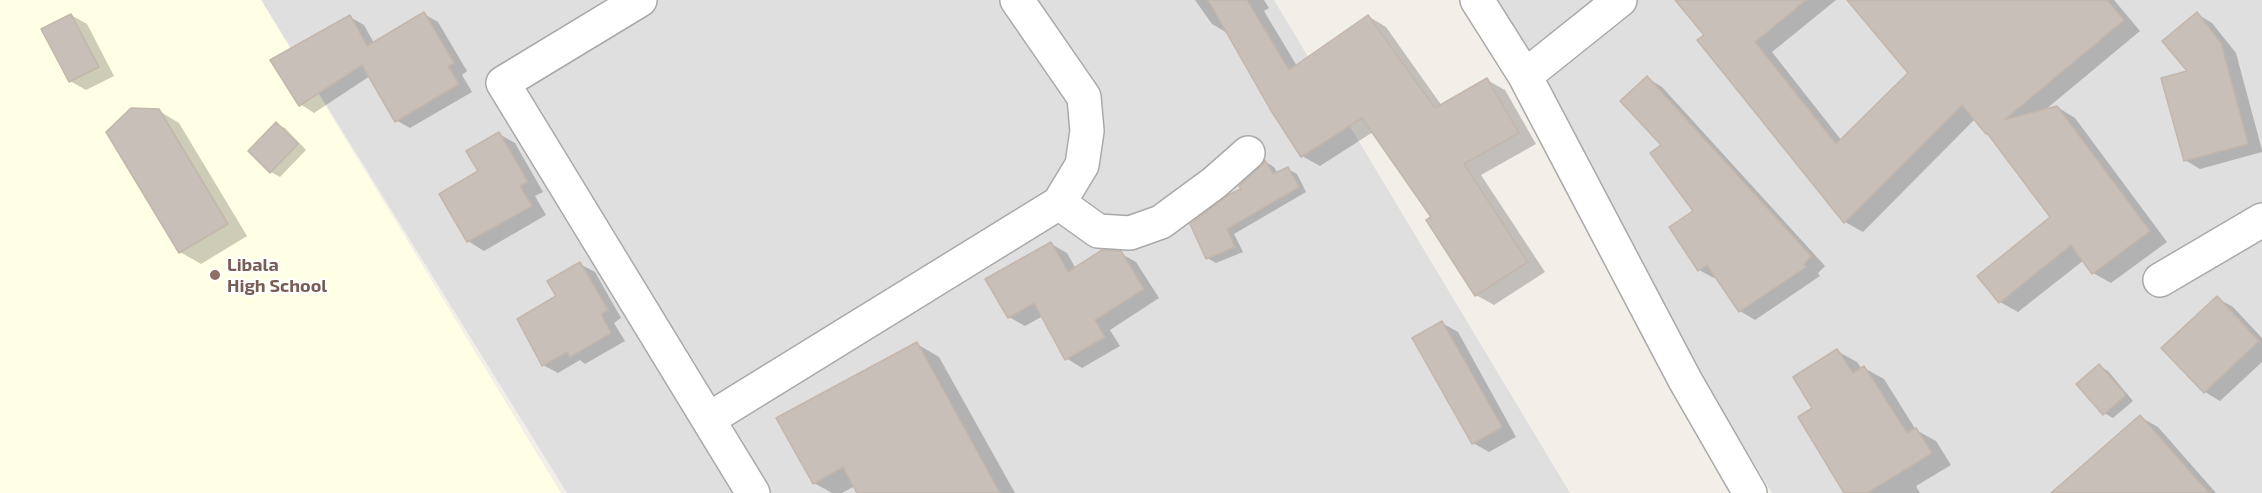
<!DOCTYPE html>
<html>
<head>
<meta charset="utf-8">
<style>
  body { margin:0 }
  canvas { display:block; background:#f2efe9 }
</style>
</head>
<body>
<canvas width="2262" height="493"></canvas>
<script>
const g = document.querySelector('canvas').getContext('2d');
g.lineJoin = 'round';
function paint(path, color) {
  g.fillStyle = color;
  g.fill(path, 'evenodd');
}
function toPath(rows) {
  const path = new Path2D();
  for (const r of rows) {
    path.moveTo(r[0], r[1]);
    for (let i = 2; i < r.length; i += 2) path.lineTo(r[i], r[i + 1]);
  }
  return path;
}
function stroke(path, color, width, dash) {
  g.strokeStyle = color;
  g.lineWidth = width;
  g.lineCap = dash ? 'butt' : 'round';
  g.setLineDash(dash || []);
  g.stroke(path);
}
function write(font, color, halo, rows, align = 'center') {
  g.font = font + ' "Exo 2",sans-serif';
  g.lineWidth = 4.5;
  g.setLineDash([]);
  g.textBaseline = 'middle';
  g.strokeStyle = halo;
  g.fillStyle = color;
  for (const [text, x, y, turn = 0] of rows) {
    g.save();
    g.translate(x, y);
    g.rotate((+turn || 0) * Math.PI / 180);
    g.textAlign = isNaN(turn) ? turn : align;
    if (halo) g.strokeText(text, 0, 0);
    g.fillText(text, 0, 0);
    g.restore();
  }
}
paint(toPath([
  [261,0,1274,0,1570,493,567,493],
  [1476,0,2262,0,2262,493,1772,493]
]), '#e0dfdf');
paint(toPath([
  [0,0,261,0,561,493,0,493]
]), '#ffffe5');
paint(toPath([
  [1195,0,1264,0,1269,8,1264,11,1297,66,1368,16,1386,27,1442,106,1487,80,1505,90,1536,144,1481,175,1545,272,1494,305,1476,295,1433,218,1373,132,1320,166,1302,156,1229,34,1212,24],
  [1698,0,1836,0,1772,52,1842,141,1910,73,1849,0,2114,0,2140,31,2045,110,2057,107,2075,118,2167,242,2111,283,2093,273,2084,260,2018,312,2000,302,2052,217,1992,136,1986,133,1975,119,1863,232,1845,222,1706,35],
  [424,14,438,22,467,71,462,75,472,92,410,128,396,120,370,76,314,113,300,104,350,17,364,25,374,43],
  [2197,14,2212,23,2236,53,2262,150,2262,152,2200,169,2185,160,2190,72],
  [71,15,87,24,114,76,86,90,70,81],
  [1647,78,1662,87,1825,266,1818,273,1820,276,1755,320,1740,311,1716,277,1714,278,1699,270,1695,212,1663,146],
  [159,111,179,123,247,236,201,264,180,252],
  [276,124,285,128,306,150,280,177,271,172,250,151],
  [499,134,515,143,543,192,535,196,546,215,484,251,468,241,480,172],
  [1266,162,1274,167,1278,174,1288,169,1297,174,1306,192,1234,234,1243,252,1216,263,1207,258,1243,190],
  [1051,244,1067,253,1076,269,1120,253,1136,262,1159,298,1110,330,1120,346,1082,368,1066,358,1043,316,1025,326,1009,317],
  [580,264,595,272,621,318,614,323,625,341,585,364,580,360,558,373,543,365,558,297],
  [2217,298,2233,307,2262,338,2262,362,2220,401,2205,392],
  [1442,323,1458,332,1516,437,1489,452,1473,443],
  [917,344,939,357,1015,493,859,493,855,486,842,493,832,493,814,483],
  [1837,351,1857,362,1862,369,1864,368,1884,379,1916,430,1936,441,1951,465,1916,486,1920,493,1846,493,1814,409],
  [2099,366,2108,371,2133,401,2113,418,2104,413],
  [2140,417,2158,427,2216,493,2081,493]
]), '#0003');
const building = toPath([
  [1208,0,1247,0,1289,70,1368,15,1435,108,1487,78,1519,133,1464,164,1528,262,1475,296,1426,220,1431,217,1362,118,1301,157,1270,109,1208,0],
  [1675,0,1806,0,1755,42,1836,144,1908,73,1847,0,2107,0,2124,20,2004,120,2057,106,2150,231,2092,274,2071,245,1999,303,1977,276,2050,217,1987,133,1986,134,1962,105,1844,223,1697,40,1704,35,1675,0],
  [424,12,454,63,448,66,459,84,395,122,362,65,299,106,270,60,350,15,367,46,424,12],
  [2197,12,2221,43,2248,144,2184,161,2161,78,2187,71,2162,41,2197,12],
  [71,14,99,67,69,82,41,29,71,14],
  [1647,76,1811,256,1804,264,1806,267,1739,312,1707,265,1698,271,1669,227,1693,211,1650,153,1661,145,1620,101,1647,76],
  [131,108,159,109,228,224,179,253,106,132,131,108],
  [276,122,298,144,270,173,248,151,276,122],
  [499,132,528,182,520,186,532,206,467,242,439,194,478,171,466,151,499,132],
  [1265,160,1273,174,1288,167,1299,187,1227,229,1235,247,1206,259,1190,224,1230,194,1241,189,1239,186,1260,167,1265,160],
  [1051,242,1068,272,1102,250,1121,251,1144,289,1095,320,1105,337,1065,360,1034,303,1008,318,985,279,1051,242],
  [580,262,608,310,601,314,611,333,570,357,567,352,542,366,517,319,556,296,547,281,580,262],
  [2217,296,2259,341,2204,393,2161,348,2217,296],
  [1442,321,1502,427,1472,444,1412,338,1442,321],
  [917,342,1000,493,857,493,843,467,813,484,776,418,917,342],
  [1837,349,1853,373,1864,366,1907,433,1916,428,1932,453,1867,493,1844,493,1798,417,1812,408,1793,377,1837,349],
  [2099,364,2126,395,2103,415,2076,384,2099,364],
  [2140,415,2209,493,2051,493,2140,415]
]);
paint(building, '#c7bfb8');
stroke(building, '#c4b6ab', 1.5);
const minor = toPath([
  [640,0,503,83,753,493],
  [1477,0,1525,76,1685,380,1750,493],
  [1525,76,1620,0],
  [1059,203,1098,231,1130,233,1161,222,1214,183,1248,153],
  [2160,280,2262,220],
  [709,419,1059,203,1082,165,1087,131,1084,97,1017,0]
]);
stroke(minor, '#a9a9a9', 36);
stroke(minor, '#fff', 33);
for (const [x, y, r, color] of [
  [215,275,6,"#8d6e63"]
]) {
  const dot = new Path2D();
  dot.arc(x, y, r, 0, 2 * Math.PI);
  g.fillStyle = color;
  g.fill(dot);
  stroke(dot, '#fff', 2);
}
write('bold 18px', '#785e54', '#fff', [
  ["Libala",227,265],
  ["High School",227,286]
], 'left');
</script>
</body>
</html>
